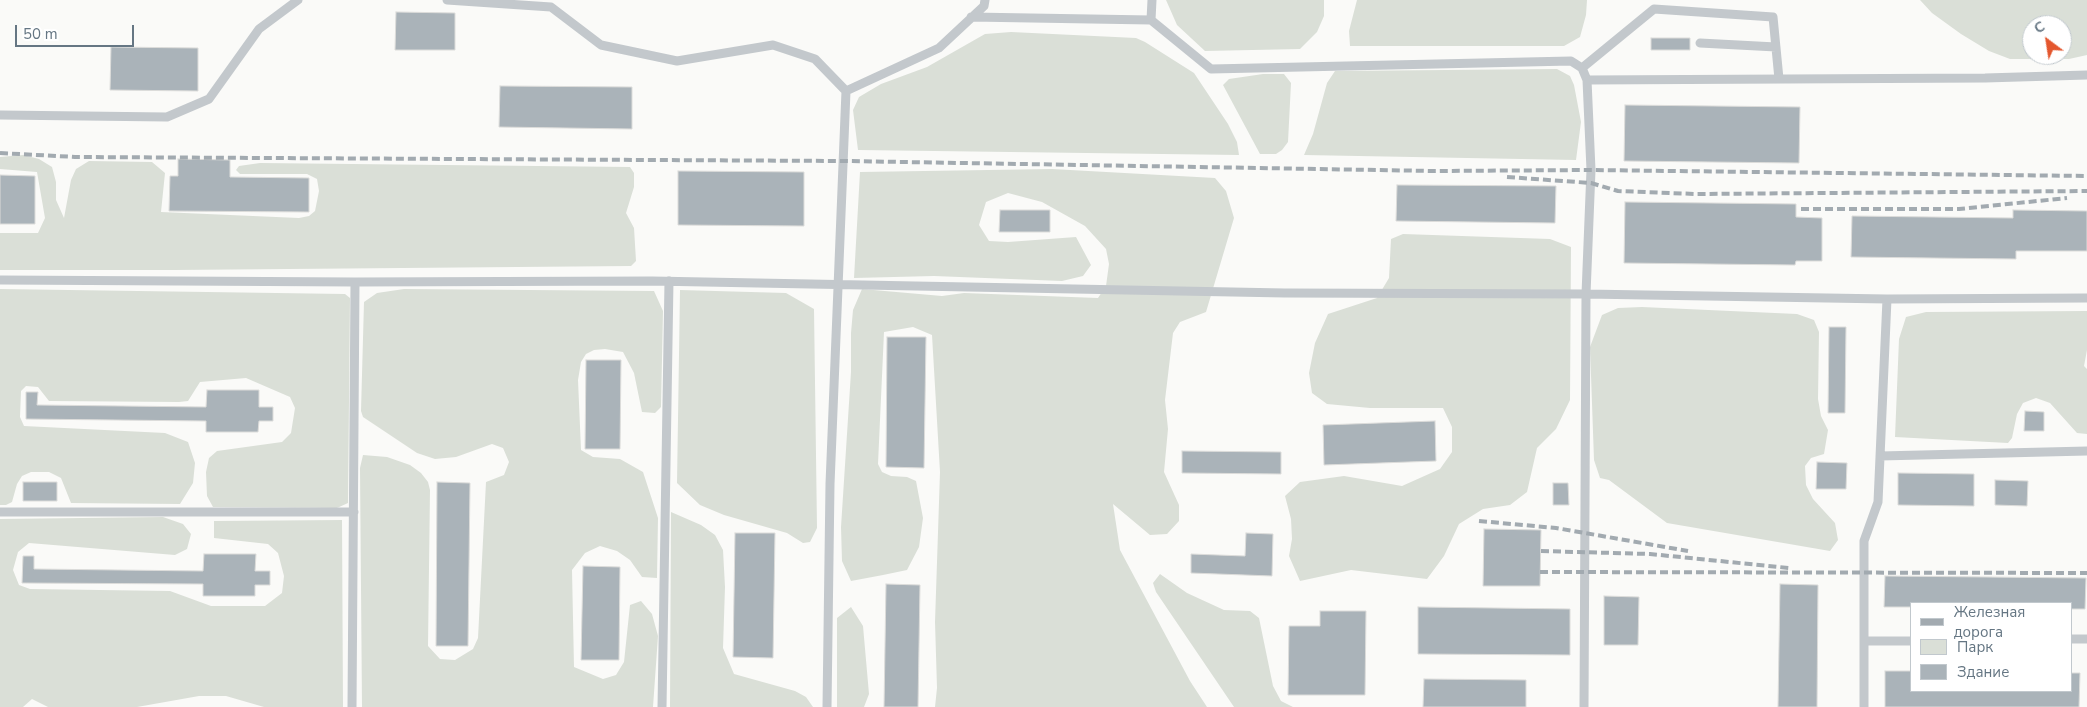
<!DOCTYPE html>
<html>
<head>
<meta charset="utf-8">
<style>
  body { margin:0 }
  #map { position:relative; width:2087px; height:707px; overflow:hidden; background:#fafaf8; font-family:"Nunito Sans",sans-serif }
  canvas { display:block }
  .legend { position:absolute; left:1910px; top:602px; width:162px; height:90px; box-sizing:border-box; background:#fff; border:1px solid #c1c8cd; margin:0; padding:6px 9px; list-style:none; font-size:15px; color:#657683 }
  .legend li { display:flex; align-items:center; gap:10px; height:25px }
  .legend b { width:25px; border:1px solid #c1c8cd }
  .north { position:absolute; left:2022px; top:15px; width:50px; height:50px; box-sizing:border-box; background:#fff; border:1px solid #c1c8cd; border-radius:50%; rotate:329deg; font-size:14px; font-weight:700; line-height:20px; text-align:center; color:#657683 }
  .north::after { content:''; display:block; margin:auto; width:18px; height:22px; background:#e4572e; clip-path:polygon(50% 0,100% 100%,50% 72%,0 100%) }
  .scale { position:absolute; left:15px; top:25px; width:119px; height:22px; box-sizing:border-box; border:2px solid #657683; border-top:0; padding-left:6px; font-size:15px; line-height:18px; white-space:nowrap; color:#657683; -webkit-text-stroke:4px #fff; paint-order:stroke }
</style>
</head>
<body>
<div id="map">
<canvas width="2087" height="707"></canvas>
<ul class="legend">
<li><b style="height:6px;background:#a2aab0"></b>Железная дорога</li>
<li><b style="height:14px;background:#dadfd7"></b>Парк</li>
<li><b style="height:14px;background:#aab3b9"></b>Здание</li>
</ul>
<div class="north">С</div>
<div class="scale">50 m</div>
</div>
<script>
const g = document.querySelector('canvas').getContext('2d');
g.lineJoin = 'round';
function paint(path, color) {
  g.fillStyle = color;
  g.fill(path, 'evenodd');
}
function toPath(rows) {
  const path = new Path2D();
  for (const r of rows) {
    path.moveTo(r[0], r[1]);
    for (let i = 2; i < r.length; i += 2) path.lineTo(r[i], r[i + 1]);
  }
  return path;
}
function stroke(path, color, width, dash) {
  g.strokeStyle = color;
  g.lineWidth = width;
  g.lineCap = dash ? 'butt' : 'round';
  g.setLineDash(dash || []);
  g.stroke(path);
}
paint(toPath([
  [1166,0,1324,0,1324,16,1317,32,1300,49,1205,51,1177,25],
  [1357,0,1587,0,1586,15,1580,37,1564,46,1350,46,1349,31],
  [1920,0,2087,0,2087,55,2069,59,2010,59,1989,51,1961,34,1932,13],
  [2032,25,2062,25,2062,55,2032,55],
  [1011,32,1136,38,1145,42,1194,73,1228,124,1237,142,1239,155,858,150,853,110,859,97,881,84,927,67,985,34],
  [1557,69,1570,76,1574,85,1581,122,1576,160,1304,155,1313,134,1327,83,1335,71],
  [1263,74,1284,74,1291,83,1288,142,1282,150,1276,154,1260,154,1223,85,1229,79],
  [23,155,39,159,52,167,56,182,56,200,64,218,71,180,76,169,89,161,152,162,165,173,161,212,299,218,309,216,315,211,319,191,317,179,307,174,240,174,236,170,239,166,260,163,630,167,634,173,634,187,626,213,634,228,636,261,631,266,174,270,0,270,0,233,38,233,45,218,37,172,0,169,0,157],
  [1052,169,1215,178,1226,191,1234,218,1206,312,1180,322,1173,333,1165,400,1168,429,1164,472,1179,505,1179,521,1167,534,1150,535,1113,504,1120,550,1190,681,1207,707,935,707,937,688,935,622,940,472,932,335,913,327,884,332,878,464,882,472,891,476,907,477,916,481,923,518,919,547,907,570,883,575,851,581,842,561,841,527,851,372,851,333,853,310,862,289,942,296,964,293,1098,298,1106,286,1109,264,1106,249,1085,226,1042,202,1008,193,986,202,979,225,989,241,1008,242,1076,237,1091,265,1083,276,1062,281,934,276,854,278,860,172],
  [1403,234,1550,239,1571,247,1570,400,1556,429,1537,448,1527,492,1510,505,1483,509,1459,524,1444,556,1427,579,1351,570,1300,581,1289,556,1292,539,1291,519,1285,496,1300,482,1344,476,1402,486,1440,469,1452,452,1452,427,1443,408,1370,408,1327,404,1312,393,1309,373,1315,343,1328,314,1377,298,1389,278,1391,239],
  [0,289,345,294,350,298,348,503,337,508,213,507,207,496,206,472,209,458,217,451,282,442,291,433,295,408,290,397,246,378,200,382,188,401,179,402,49,401,38,387,26,386,21,391,20,417,24,426,165,433,188,442,195,463,193,483,180,504,71,503,61,478,49,472,31,472,22,476,17,484,12,502,6,505,0,505],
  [404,289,654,291,663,311,661,407,655,413,642,412,634,373,623,352,605,349,594,350,586,354,581,362,578,380,581,450,593,457,620,459,643,472,658,518,657,578,642,577,630,560,617,551,600,546,585,553,572,570,574,667,603,679,616,675,624,662,630,605,641,601,652,614,658,636,653,707,362,707,360,468,363,455,387,457,410,465,421,473,428,482,430,490,428,646,440,659,455,660,473,649,478,638,486,482,504,475,509,462,503,448,492,444,456,457,435,459,417,453,363,417,361,411,364,302,377,293],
  [680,290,786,293,814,309,817,528,810,542,803,543,787,533,724,515,700,505,677,483],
  [1642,307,1797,314,1814,320,1819,332,1818,399,1821,416,1828,430,1824,454,1811,458,1805,466,1806,485,1813,499,1835,523,1838,540,1830,551,1667,523,1609,480,1600,478,1594,460,1590,347,1602,315,1618,308],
  [2087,311,2087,350,2084,366,2087,369,2087,434,2077,433,2050,403,2036,398,2023,403,2017,414,2012,438,2008,443,1895,437,1899,339,1906,317,1926,312],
  [671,512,701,525,715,535,723,550,725,587,723,648,734,674,795,691,806,697,813,707,670,707],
  [163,517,183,524,191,534,187,549,175,555,29,543,18,552,13,570,19,585,30,589,170,591,211,606,265,606,282,593,284,576,278,553,268,544,214,538,214,521,342,520,343,707,264,707,226,696,199,696,137,707,48,707,32,699,23,707,0,707,0,519],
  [1160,574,1187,593,1224,610,1250,611,1259,618,1273,686,1281,701,1293,707,1234,707,1156,592,1153,583],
  [851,607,863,626,869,694,864,707,837,707,837,618]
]), '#dadfd7');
const building = toPath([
  [396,12,455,13,455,50,395,50,396,12],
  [1651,38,1690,38,1690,50,1651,50,1651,38],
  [111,47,198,48,198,91,110,90,111,47],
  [500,86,632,87,632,129,499,127,500,86],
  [1625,105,1800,107,1799,163,1624,161,1625,105],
  [178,159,230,160,230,177,309,178,309,212,169,211,170,176,178,176,178,159],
  [678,171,804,172,804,226,678,225,678,171],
  [0,175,35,176,35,224,0,224,0,175],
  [1397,185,1556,186,1555,223,1396,221,1397,185],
  [1625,202,1796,204,1796,217,1822,218,1822,261,1796,261,1795,265,1624,263,1625,202],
  [1000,210,1050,210,1050,232,999,232,1000,210],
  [2013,210,2087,211,2087,251,2016,251,2016,259,1851,257,1852,216,2013,218,2013,210],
  [1829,327,1846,327,1845,413,1828,413,1829,327],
  [887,337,926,337,924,468,886,467,887,337],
  [586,360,621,360,620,449,585,449,586,360],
  [207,390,259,390,259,407,273,407,273,421,259,421,258,432,206,432,206,421,26,419,26,392,38,392,37,405,206,407,207,390],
  [2025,411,2044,412,2044,431,2024,431,2025,411],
  [1435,421,1436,461,1324,465,1323,425,1435,421],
  [1182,451,1281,452,1281,474,1182,473,1182,451],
  [1817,462,1847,463,1846,489,1816,489,1817,462],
  [1898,473,1974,474,1974,506,1898,505,1898,473],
  [1995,480,2028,481,2027,506,1995,505,1995,480],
  [23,482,57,482,57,501,23,501,23,482],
  [437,482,470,483,468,646,436,646,437,482],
  [1553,483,1568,483,1569,505,1553,505,1553,483],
  [1484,529,1541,530,1540,586,1483,586,1484,529],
  [735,533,775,533,773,658,733,657,735,533],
  [1246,533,1273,534,1272,576,1191,573,1191,554,1245,556,1246,533],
  [204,554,256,554,255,571,270,571,270,585,255,585,255,596,203,596,203,584,22,583,23,556,34,556,34,569,203,571,204,554],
  [583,566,620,567,619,660,581,660,583,566],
  [1885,576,2086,578,2085,609,2071,609,2071,603,1911,603,1911,607,1884,607,1885,576],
  [886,584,920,585,918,707,884,707,886,584],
  [1780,584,1818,585,1817,707,1778,707,1780,584],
  [1604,596,1639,597,1638,645,1604,645,1604,596],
  [1418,607,1570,609,1570,655,1418,654,1418,607],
  [1320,611,1366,611,1365,695,1288,695,1289,626,1320,626,1320,611],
  [1885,671,1911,671,1911,691,2071,691,2071,673,2080,673,2079,707,1885,707,1885,671],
  [1424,679,1526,680,1526,707,1423,707,1424,679]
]);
paint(building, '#aab3b9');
stroke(building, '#dcdcda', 1);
stroke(toPath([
  [447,0,551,7,601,45,677,61,773,45,815,59,846,91],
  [1152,0,1151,20,1211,69,1571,61,1582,68,1587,80,1591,170,1586,294,1584,707],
  [971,17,1151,20],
  [1700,43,1776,47],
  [1582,68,1654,9,1773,17,1779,79],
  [1587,80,1985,78,2087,75],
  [0,115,167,117,209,99,259,29,298,0],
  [0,280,355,282,352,707],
  [355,282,652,281,1285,293,1586,294,1887,299,2087,298],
  [1880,456,2087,451],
  [0,512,354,512],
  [2071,639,2087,639],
  [1864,641,1911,641],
  [662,707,669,281],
  [827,707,830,484,846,91,939,48,984,6,985,0],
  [1864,707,1864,541,1878,502,1887,299]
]), '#c3c8cc', 9);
stroke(toPath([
  [0,153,75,157,845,161,1435,171,1591,170,2087,176],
  [1507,177,1591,183,1618,191,1696,194,2087,191],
  [1801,209,1959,209,2067,198],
  [1479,521,1556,528,1688,551],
  [1541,551,1650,554,1789,568],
  [1540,572,2087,573]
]), '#a2aab0', 4, [8, 4]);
</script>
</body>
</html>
